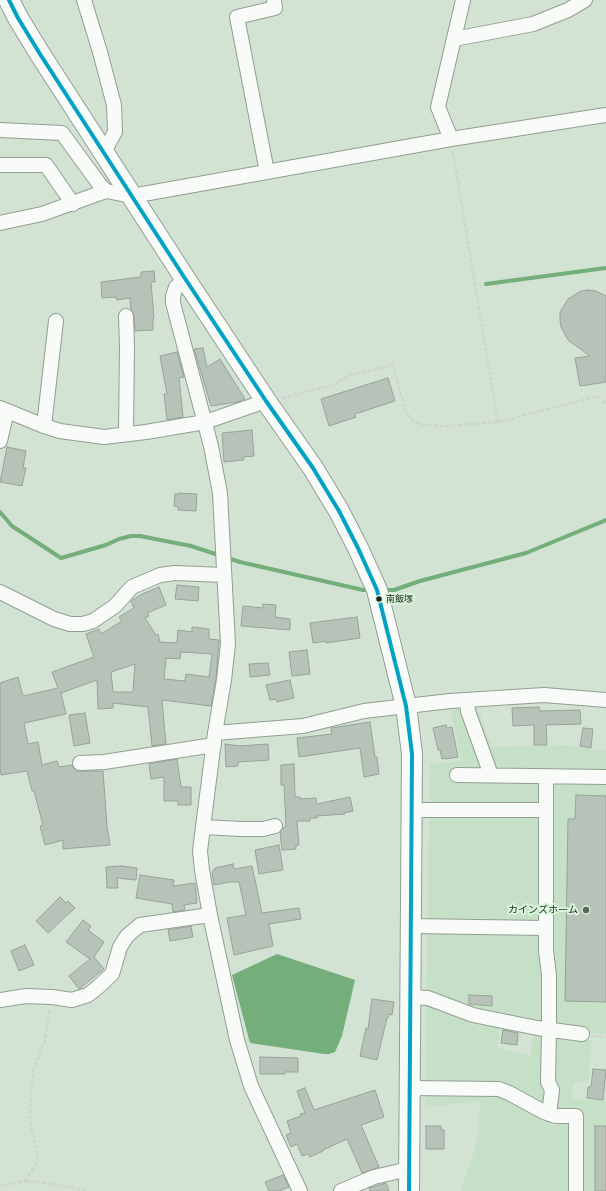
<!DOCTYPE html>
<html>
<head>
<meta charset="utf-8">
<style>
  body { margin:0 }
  canvas { display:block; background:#d2e2d3 }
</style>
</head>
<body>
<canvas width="606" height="1191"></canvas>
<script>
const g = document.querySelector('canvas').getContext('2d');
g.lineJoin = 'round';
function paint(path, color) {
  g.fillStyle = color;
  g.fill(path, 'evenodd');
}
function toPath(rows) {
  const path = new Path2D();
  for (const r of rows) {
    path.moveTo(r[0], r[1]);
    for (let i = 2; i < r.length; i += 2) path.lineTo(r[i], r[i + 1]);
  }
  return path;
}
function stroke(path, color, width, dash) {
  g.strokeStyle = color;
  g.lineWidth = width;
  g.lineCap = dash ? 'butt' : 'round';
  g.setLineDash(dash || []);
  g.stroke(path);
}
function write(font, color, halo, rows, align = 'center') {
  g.font = font + ' Lato,"Noto Sans JP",sans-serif';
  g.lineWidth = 4;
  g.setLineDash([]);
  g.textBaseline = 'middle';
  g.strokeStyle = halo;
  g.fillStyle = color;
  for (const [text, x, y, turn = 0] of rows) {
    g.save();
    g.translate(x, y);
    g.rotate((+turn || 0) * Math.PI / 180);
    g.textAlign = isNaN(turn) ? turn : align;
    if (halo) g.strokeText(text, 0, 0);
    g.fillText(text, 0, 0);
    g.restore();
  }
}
paint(toPath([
  [477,706,492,747,567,745,606,751,606,1034,567,1030,539,1020,478,1010,426,991,430,764,461,761,451,710],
  [426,1004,500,1027,497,1048,530,1056,534,1033,591,1040,589,1081,573,1082,572,1099,606,1101,606,1191,460,1191,474,1152,478,1134,480,1101,426,1107]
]), '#c6e0c7');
paint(toPath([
  [277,954,355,980,342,1036,335,1052,329,1054,324,1054,250,1043,232,975]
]), '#74ae7b');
stroke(toPath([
  [486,284,606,268],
  [0,512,12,526,61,558,106,545,119,539,131,536,140,536,191,546,240,562,363,590,371,590],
  [382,590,394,590,420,581,526,553,606,520]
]), '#74ae7b', 4);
const building = toPath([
  [154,271,155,282,151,282,154,318,153,318,153,330,135,331,134,316,131,310,130,298,117,300,116,297,102,298,101,282,141,277,141,272,154,271],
  [588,290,596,291,606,296,606,382,580,386,575,358,590,356,568,340,561,327,560,320,560,312,568,299,581,291,588,290],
  [203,348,207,367,220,359,245,399,237,402,211,406,194,349,203,348],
  [177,352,184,377,179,378,183,417,167,420,164,394,167,394,160,356,177,352],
  [388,378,395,401,355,414,356,417,329,426,321,399,388,378],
  [252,430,254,456,243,457,244,460,224,462,222,433,252,430],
  [7,447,26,451,23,468,26,468,22,486,0,482,7,447],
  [179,493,197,494,196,511,178,510,178,507,174,506,175,494,179,494,179,493],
  [177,585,199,587,198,601,175,599,177,585],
  [159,587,166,605,147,613,149,616,145,618,156,635,158,634,160,642,177,643,178,630,192,632,192,627,209,629,209,639,219,640,216,679,211,706,162,700,166,744,152,746,148,707,113,703,113,708,98,709,97,680,61,693,66,714,24,723,28,744,38,742,42,765,57,761,59,767,72,765,76,771,103,771,107,826,110,845,63,849,63,840,45,845,40,826,43,825,34,791,32,791,27,771,1,775,0,768,0,683,18,677,23,696,58,688,52,672,94,657,86,634,99,629,101,634,122,621,119,617,134,608,131,601,142,594,159,587],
  [181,652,212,654,209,677,186,674,185,681,164,679,166,658,180,659,181,652],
  [135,664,133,692,113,692,111,672,135,664],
  [263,604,276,605,275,617,290,619,290,630,241,626,243,606,263,608,263,604],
  [357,617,360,638,326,643,326,641,313,643,310,623,357,617],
  [307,650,310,674,292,676,289,652,307,650],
  [268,663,270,675,250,677,249,664,268,663],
  [290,680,294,698,277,702,276,699,270,700,266,685,290,680],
  [539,707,540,711,580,710,581,724,546,725,547,745,534,745,534,725,513,726,512,708,539,707],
  [85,713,90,743,74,746,69,715,85,713],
  [370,722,375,757,377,757,379,774,364,777,360,748,299,757,297,738,332,734,331,728,370,722],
  [446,725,447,728,452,727,458,757,446,759,446,758,442,759,440,750,438,750,433,728,446,725],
  [583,728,593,729,591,748,580,746,583,728],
  [225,744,239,746,268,744,269,760,238,762,238,766,226,767,225,744],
  [177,759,181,787,191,787,191,805,178,805,178,801,164,801,164,777,151,779,149,764,177,759],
  [294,764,295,797,300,797,300,799,316,798,317,804,350,797,353,811,344,813,345,814,317,816,317,818,310,818,310,821,297,821,299,845,296,845,296,849,282,850,280,832,283,828,286,827,286,825,284,785,281,785,281,765,294,764],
  [576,795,606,796,606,1002,565,1001,568,819,575,819,576,795],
  [279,845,283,870,259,874,255,850,279,845],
  [233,864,234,869,252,866,262,913,299,908,301,919,269,924,273,946,234,955,227,918,246,915,239,882,230,882,214,885,212,873,213,873,213,870,215,870,215,868,233,864],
  [121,866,137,868,136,880,117,878,118,888,107,888,106,867,121,866],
  [140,875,174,880,173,886,195,883,197,903,184,905,185,910,173,912,172,904,136,898,140,875],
  [60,897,66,903,68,901,75,908,48,933,36,921,60,897],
  [83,920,91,926,88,930,104,942,94,957,104,969,79,989,69,976,90,959,66,942,83,920],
  [191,926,193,937,170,941,168,930,191,926],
  [25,945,34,965,19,971,11,951,25,945],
  [469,995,492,996,492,1006,469,1004,469,995],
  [372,999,394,1002,392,1015,389,1014,388,1018,387,1018,377,1060,360,1056,366,1028,368,1029,372,999],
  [503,1030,518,1033,517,1045,501,1043,503,1030],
  [260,1057,298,1058,298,1072,285,1072,285,1074,260,1074,260,1057],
  [593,1069,606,1070,603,1100,587,1098,588,1087,591,1087,593,1069],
  [305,1088,314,1110,375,1090,384,1117,361,1125,379,1167,362,1173,347,1139,323,1150,323,1151,310,1157,308,1154,302,1156,297,1144,291,1147,286,1135,291,1133,287,1121,301,1116,300,1114,305,1113,297,1091,305,1088],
  [426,1126,441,1126,441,1130,444,1130,444,1149,426,1149,426,1126],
  [595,1126,606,1126,606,1191,595,1191,595,1126],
  [283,1175,289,1187,279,1191,269,1191,265,1182,283,1175],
  [386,1183,389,1191,370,1191,369,1188,386,1183]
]);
paint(building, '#b7c3b8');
stroke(building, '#97a398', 1);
const minor = toPath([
  [84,0,100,52,114,105,115,132,104,152],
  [454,39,533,24,568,10,585,0],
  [0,130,62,133,100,185,106,191,132,196,451,139,606,115],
  [451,139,438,107,463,0],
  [0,165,46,165,73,204],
  [267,172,237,17,275,8,274,0],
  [0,223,42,214,106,191],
  [186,280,176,287,173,296,173,303,211,446,220,493,228,644,224,680,215,733,203,827,200,851,202,870,210,915,237,1040,251,1086,300,1191],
  [126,316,127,345,126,434],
  [0,408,44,426,60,431,104,437,146,432,205,422,266,401],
  [44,426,56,321],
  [0,441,7,411],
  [0,592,54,619,70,624,83,624,93,621,115,606,132,587,160,575,175,573,224,575],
  [467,700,468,711,491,775],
  [215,733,303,726,364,711,450,701,544,695,606,700],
  [80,763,104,762,214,745],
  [457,775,606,777],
  [546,776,546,951,549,975,549,1030,548,1082,552,1090,549,1114],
  [411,810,546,810],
  [203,827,241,829,263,829,275,826],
  [410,926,546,928],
  [410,997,428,998,473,1015,537,1028,582,1034],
  [0,1000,26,996,52,997,72,1000,88,995,98,987,112,974,120,947,127,936,140,925,210,915],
  [409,1088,499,1089,509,1093,544,1112,556,1116,576,1116,576,1191],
  [341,1191,374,1177,409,1169]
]);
const highway = toPath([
  [9,0,18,18,40,54,186,280,266,401,313,468,339,511,358,548,377,590,406,706,412,754,409,1191]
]);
stroke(minor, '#939e93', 16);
stroke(highway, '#939e93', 22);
stroke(toPath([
  [453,152,498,422],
  [282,398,333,385,351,375,393,365,406,413,415,422,425,425,448,426,498,422,598,396,606,404],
  [593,1036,606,1037],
  [25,1181,37,1162,38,1155,32,1130,30,1114,31,1093,34,1068,45,1040,49,1009],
  [0,1186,25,1181,48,1183,88,1191]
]), '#cfd4d0', 2.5, [4, 2]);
stroke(minor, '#f8fbf8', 14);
stroke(highway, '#f8fbf8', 20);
stroke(toPath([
  [9,0,18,18,40,54,186,280,266,401,313,468,339,511,358,548,377,590,406,706,412,754,409,1191]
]), '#01a2c5', 4);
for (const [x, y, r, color] of [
  [379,599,3.5,"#1c271d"],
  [586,910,4,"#5c685d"]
]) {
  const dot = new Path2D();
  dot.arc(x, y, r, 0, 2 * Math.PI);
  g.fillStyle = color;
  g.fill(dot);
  stroke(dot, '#d9f5da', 1.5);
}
write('9px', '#1c271d', '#d9f5da', [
  ["南飯塚",386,599]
], 'left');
write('10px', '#1c271d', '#d9f5da', [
  ["カインズホーム",578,910]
], 'right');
</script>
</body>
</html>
